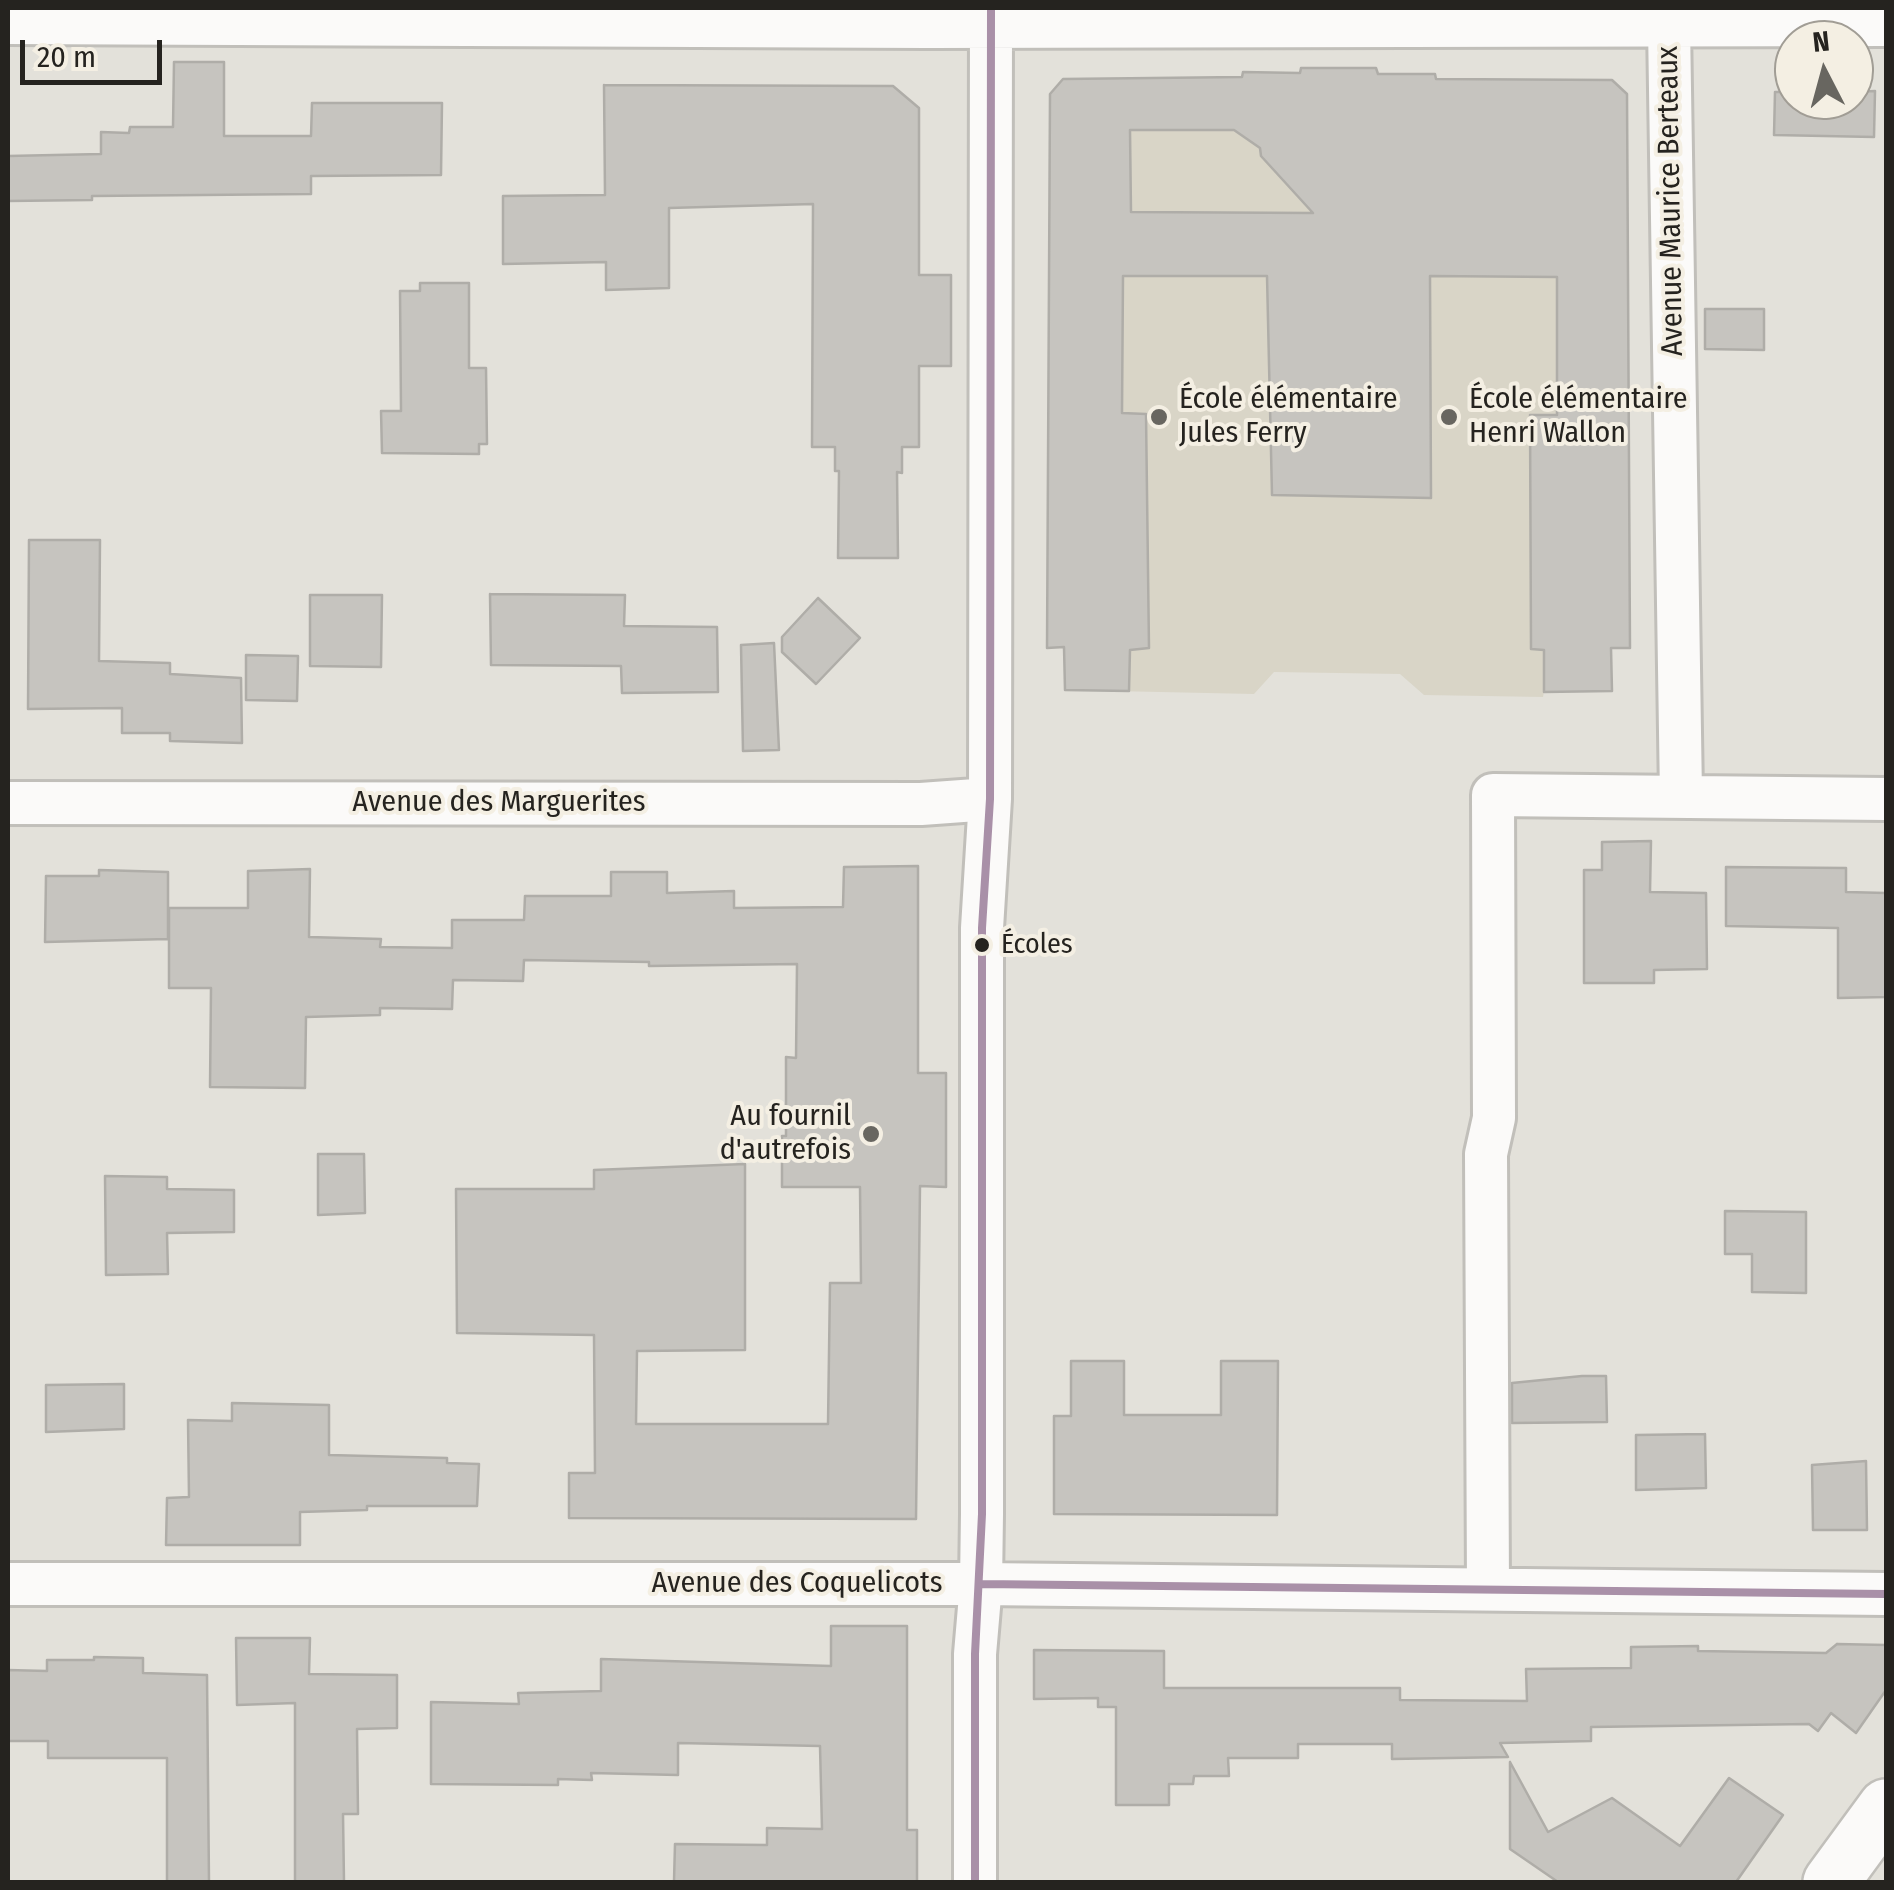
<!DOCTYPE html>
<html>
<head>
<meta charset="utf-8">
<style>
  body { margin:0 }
  #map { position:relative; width:1894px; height:1890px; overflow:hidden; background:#e3e1da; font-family:"Fira Sans Condensed",sans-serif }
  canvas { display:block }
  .frame { position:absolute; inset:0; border:10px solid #25231f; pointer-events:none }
  .north { position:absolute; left:1774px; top:20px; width:100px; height:100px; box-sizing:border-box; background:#f4efe3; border:2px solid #a19d95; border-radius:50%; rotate:354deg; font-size:28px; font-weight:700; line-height:40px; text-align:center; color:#25231f }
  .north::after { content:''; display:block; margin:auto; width:35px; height:45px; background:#686660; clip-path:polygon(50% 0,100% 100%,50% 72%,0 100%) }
  .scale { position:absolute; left:20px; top:40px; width:142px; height:45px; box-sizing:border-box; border:5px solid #25231f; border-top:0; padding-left:12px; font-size:30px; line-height:35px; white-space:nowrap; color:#25231f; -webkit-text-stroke:8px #f4efe3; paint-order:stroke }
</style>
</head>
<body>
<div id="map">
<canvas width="1894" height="1890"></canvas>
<div class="frame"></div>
<div class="north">N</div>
<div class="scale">20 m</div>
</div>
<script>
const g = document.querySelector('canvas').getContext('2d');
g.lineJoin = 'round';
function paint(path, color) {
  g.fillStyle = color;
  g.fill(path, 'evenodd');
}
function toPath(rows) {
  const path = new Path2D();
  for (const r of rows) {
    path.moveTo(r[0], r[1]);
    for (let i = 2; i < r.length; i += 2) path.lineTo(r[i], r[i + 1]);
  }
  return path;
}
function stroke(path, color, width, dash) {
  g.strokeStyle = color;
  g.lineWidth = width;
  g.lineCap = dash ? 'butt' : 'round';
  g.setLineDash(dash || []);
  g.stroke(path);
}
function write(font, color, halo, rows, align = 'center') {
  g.font = font + ' "Fira Sans Condensed",sans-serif';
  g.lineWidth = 8;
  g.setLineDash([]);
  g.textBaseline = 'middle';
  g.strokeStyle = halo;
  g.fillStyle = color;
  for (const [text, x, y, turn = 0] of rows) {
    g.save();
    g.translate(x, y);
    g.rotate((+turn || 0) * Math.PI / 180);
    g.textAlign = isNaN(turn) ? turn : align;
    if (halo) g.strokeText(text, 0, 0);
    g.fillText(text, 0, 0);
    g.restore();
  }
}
paint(toPath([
  [1301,68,1376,68,1378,74,1435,74,1437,79,1612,80,1627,94,1630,648,1611,648,1612,691,1544,692,1543,697,1424,695,1400,674,1274,672,1254,694,1065,690,1064,648,1047,648,1050,94,1063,79,1241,77,1243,72,1299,73]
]), '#d9d5c7');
const building = toPath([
  [174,62,224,62,224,136,311,136,312,103,442,103,441,175,311,176,311,194,92,196,92,200,8,201,8,156,101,154,101,132,129,133,130,127,173,127,174,62],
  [1301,68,1376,68,1378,74,1435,74,1436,79,1612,80,1627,94,1630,648,1611,648,1612,691,1544,692,1544,650,1531,649,1530,415,1557,415,1557,277,1430,276,1431,498,1272,495,1267,276,1123,276,1122,413,1146,414,1149,648,1130,650,1129,691,1065,690,1064,647,1047,648,1050,94,1063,79,1242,77,1243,72,1300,73,1301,68],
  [1130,130,1234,130,1260,148,1261,156,1313,213,1131,212,1130,130],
  [604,85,893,86,919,108,919,275,951,275,951,366,919,366,919,447,902,447,902,473,897,472,898,558,838,558,839,471,835,471,835,447,812,447,813,204,669,208,669,288,606,290,606,262,503,264,503,196,605,195,604,85],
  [1875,91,1874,137,1774,135,1775,92,1794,92,1794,100,1854,100,1854,92,1875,91],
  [420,283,469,283,469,368,486,368,487,444,479,444,479,454,382,453,381,411,401,411,400,291,420,291,420,283],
  [1705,309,1764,309,1764,350,1705,349,1705,309],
  [29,540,100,540,99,661,170,663,170,674,241,678,242,743,170,741,170,733,122,733,122,708,28,709,29,540],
  [490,594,625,595,624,626,717,627,718,692,622,693,621,666,491,665,490,594],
  [310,595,382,595,381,667,310,666,310,595],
  [818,598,860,638,816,684,782,652,782,637,818,598],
  [774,643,779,750,743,751,741,645,774,643],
  [246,655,298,656,297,701,246,700,246,655],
  [1651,841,1650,892,1706,893,1707,969,1654,970,1654,983,1584,983,1584,870,1602,870,1602,842,1651,841],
  [918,866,918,1073,946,1073,946,1187,920,1186,916,1519,569,1518,569,1473,595,1473,594,1335,457,1333,456,1189,594,1189,594,1170,745,1164,745,1350,637,1351,636,1424,828,1424,830,1283,861,1283,860,1187,782,1187,782,1136,786,1136,786,1057,796,1058,797,964,649,966,649,962,524,960,523,981,453,980,452,1009,380,1008,380,1015,306,1017,305,1088,210,1087,211,988,169,988,169,908,248,908,248,871,310,869,309,937,381,939,380,947,452,948,452,920,524,920,525,896,611,896,611,872,667,872,667,893,734,891,734,908,843,907,844,867,918,866],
  [1726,867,1846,868,1846,892,1886,893,1886,997,1838,998,1838,928,1726,926,1726,867],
  [99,870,168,872,168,939,45,942,46,876,99,876,99,870],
  [318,1154,364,1154,365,1213,318,1215,318,1154],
  [105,1176,167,1177,167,1189,234,1190,234,1232,167,1233,168,1274,106,1275,105,1176],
  [1725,1211,1806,1212,1806,1293,1752,1292,1752,1254,1725,1254,1725,1211],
  [1071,1361,1124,1361,1124,1415,1221,1415,1221,1361,1278,1361,1277,1515,1054,1514,1054,1416,1071,1416,1071,1361],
  [1582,1376,1606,1376,1607,1422,1512,1423,1512,1383,1582,1376],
  [124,1384,124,1429,46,1432,46,1385,124,1384],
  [232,1403,329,1405,329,1455,447,1458,447,1463,479,1464,477,1506,367,1506,367,1510,300,1512,300,1545,166,1545,167,1498,189,1497,188,1420,232,1421,232,1403],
  [1705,1434,1706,1488,1636,1490,1636,1435,1705,1434],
  [1866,1461,1867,1530,1813,1530,1812,1465,1866,1461],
  [831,1626,907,1626,907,1830,917,1830,917,1882,674,1881,675,1844,767,1845,767,1828,822,1829,820,1746,678,1743,678,1775,591,1773,592,1780,558,1779,558,1785,431,1784,431,1702,519,1704,518,1693,601,1691,601,1659,831,1666,831,1626],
  [236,1638,310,1638,309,1674,397,1675,397,1728,357,1729,358,1814,343,1814,344,1882,295,1882,295,1703,237,1705,236,1638],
  [1837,1644,1886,1645,1886,1690,1856,1733,1831,1713,1818,1731,1809,1724,1591,1727,1591,1741,1500,1743,1508,1757,1392,1759,1392,1744,1298,1744,1298,1758,1228,1758,1229,1776,1194,1776,1193,1784,1169,1784,1169,1805,1116,1805,1116,1707,1098,1707,1098,1698,1034,1699,1034,1650,1164,1651,1164,1688,1400,1688,1400,1700,1527,1701,1526,1669,1631,1668,1631,1647,1698,1646,1698,1651,1826,1653,1837,1644],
  [94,1657,143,1658,143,1673,207,1675,209,1882,167,1882,167,1758,48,1758,48,1741,8,1741,8,1670,47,1671,47,1660,94,1660,94,1657],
  [1510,1762,1548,1832,1612,1798,1680,1846,1729,1778,1783,1815,1736,1882,1558,1882,1510,1849,1510,1762]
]);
paint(building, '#c6c4bf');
stroke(building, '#afada8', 2.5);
const street = toPath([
  [8,23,927,27,1886,25],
  [1669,25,1681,796],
  [8,803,921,804,990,799],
  [8,1584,981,1584,1886,1594],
  [1488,1589,1486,1154,1494,1118,1493,795,1886,799],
  [975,1882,975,1654,981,1584,982,1514,982,928,990,799,991,8]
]);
const secondary = toPath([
  [1831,1882,1886,1807]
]);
stroke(street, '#c1bfba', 48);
stroke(secondary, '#c1bfba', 60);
stroke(street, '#fbfaf9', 42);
stroke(secondary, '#fbfaf9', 55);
stroke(toPath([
  [981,1584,1886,1594],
  [975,1882,975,1654,982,1514,982,928,990,799,991,8]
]), '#a990a8', 8);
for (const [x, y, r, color] of [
  [1159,417,10,"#686660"],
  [1449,417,10,"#686660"],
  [982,945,9,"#25231f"],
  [871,1134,10,"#686660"]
]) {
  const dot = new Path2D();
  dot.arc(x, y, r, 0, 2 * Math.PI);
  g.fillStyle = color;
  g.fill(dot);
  stroke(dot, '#f4efe3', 4);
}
write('28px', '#25231f', '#f4efe3', [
  ["Écoles",1001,945]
], 'left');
write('30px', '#25231f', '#f4efe3', [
  ["Avenue Maurice Berteaux",1671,201,-91],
  ["Avenue des Marguerites",499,803],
  ["Avenue des Coquelicots",797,1584]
]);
write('30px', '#25231f', '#f4efe3', [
  ["École élémentaire",1179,400],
  ["Jules Ferry",1179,434],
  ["École élémentaire",1469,400],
  ["Henri Wallon",1469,434],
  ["Au fournil",851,1117,"right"],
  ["d'autrefois",851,1151,"right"]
], 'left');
</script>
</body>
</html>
